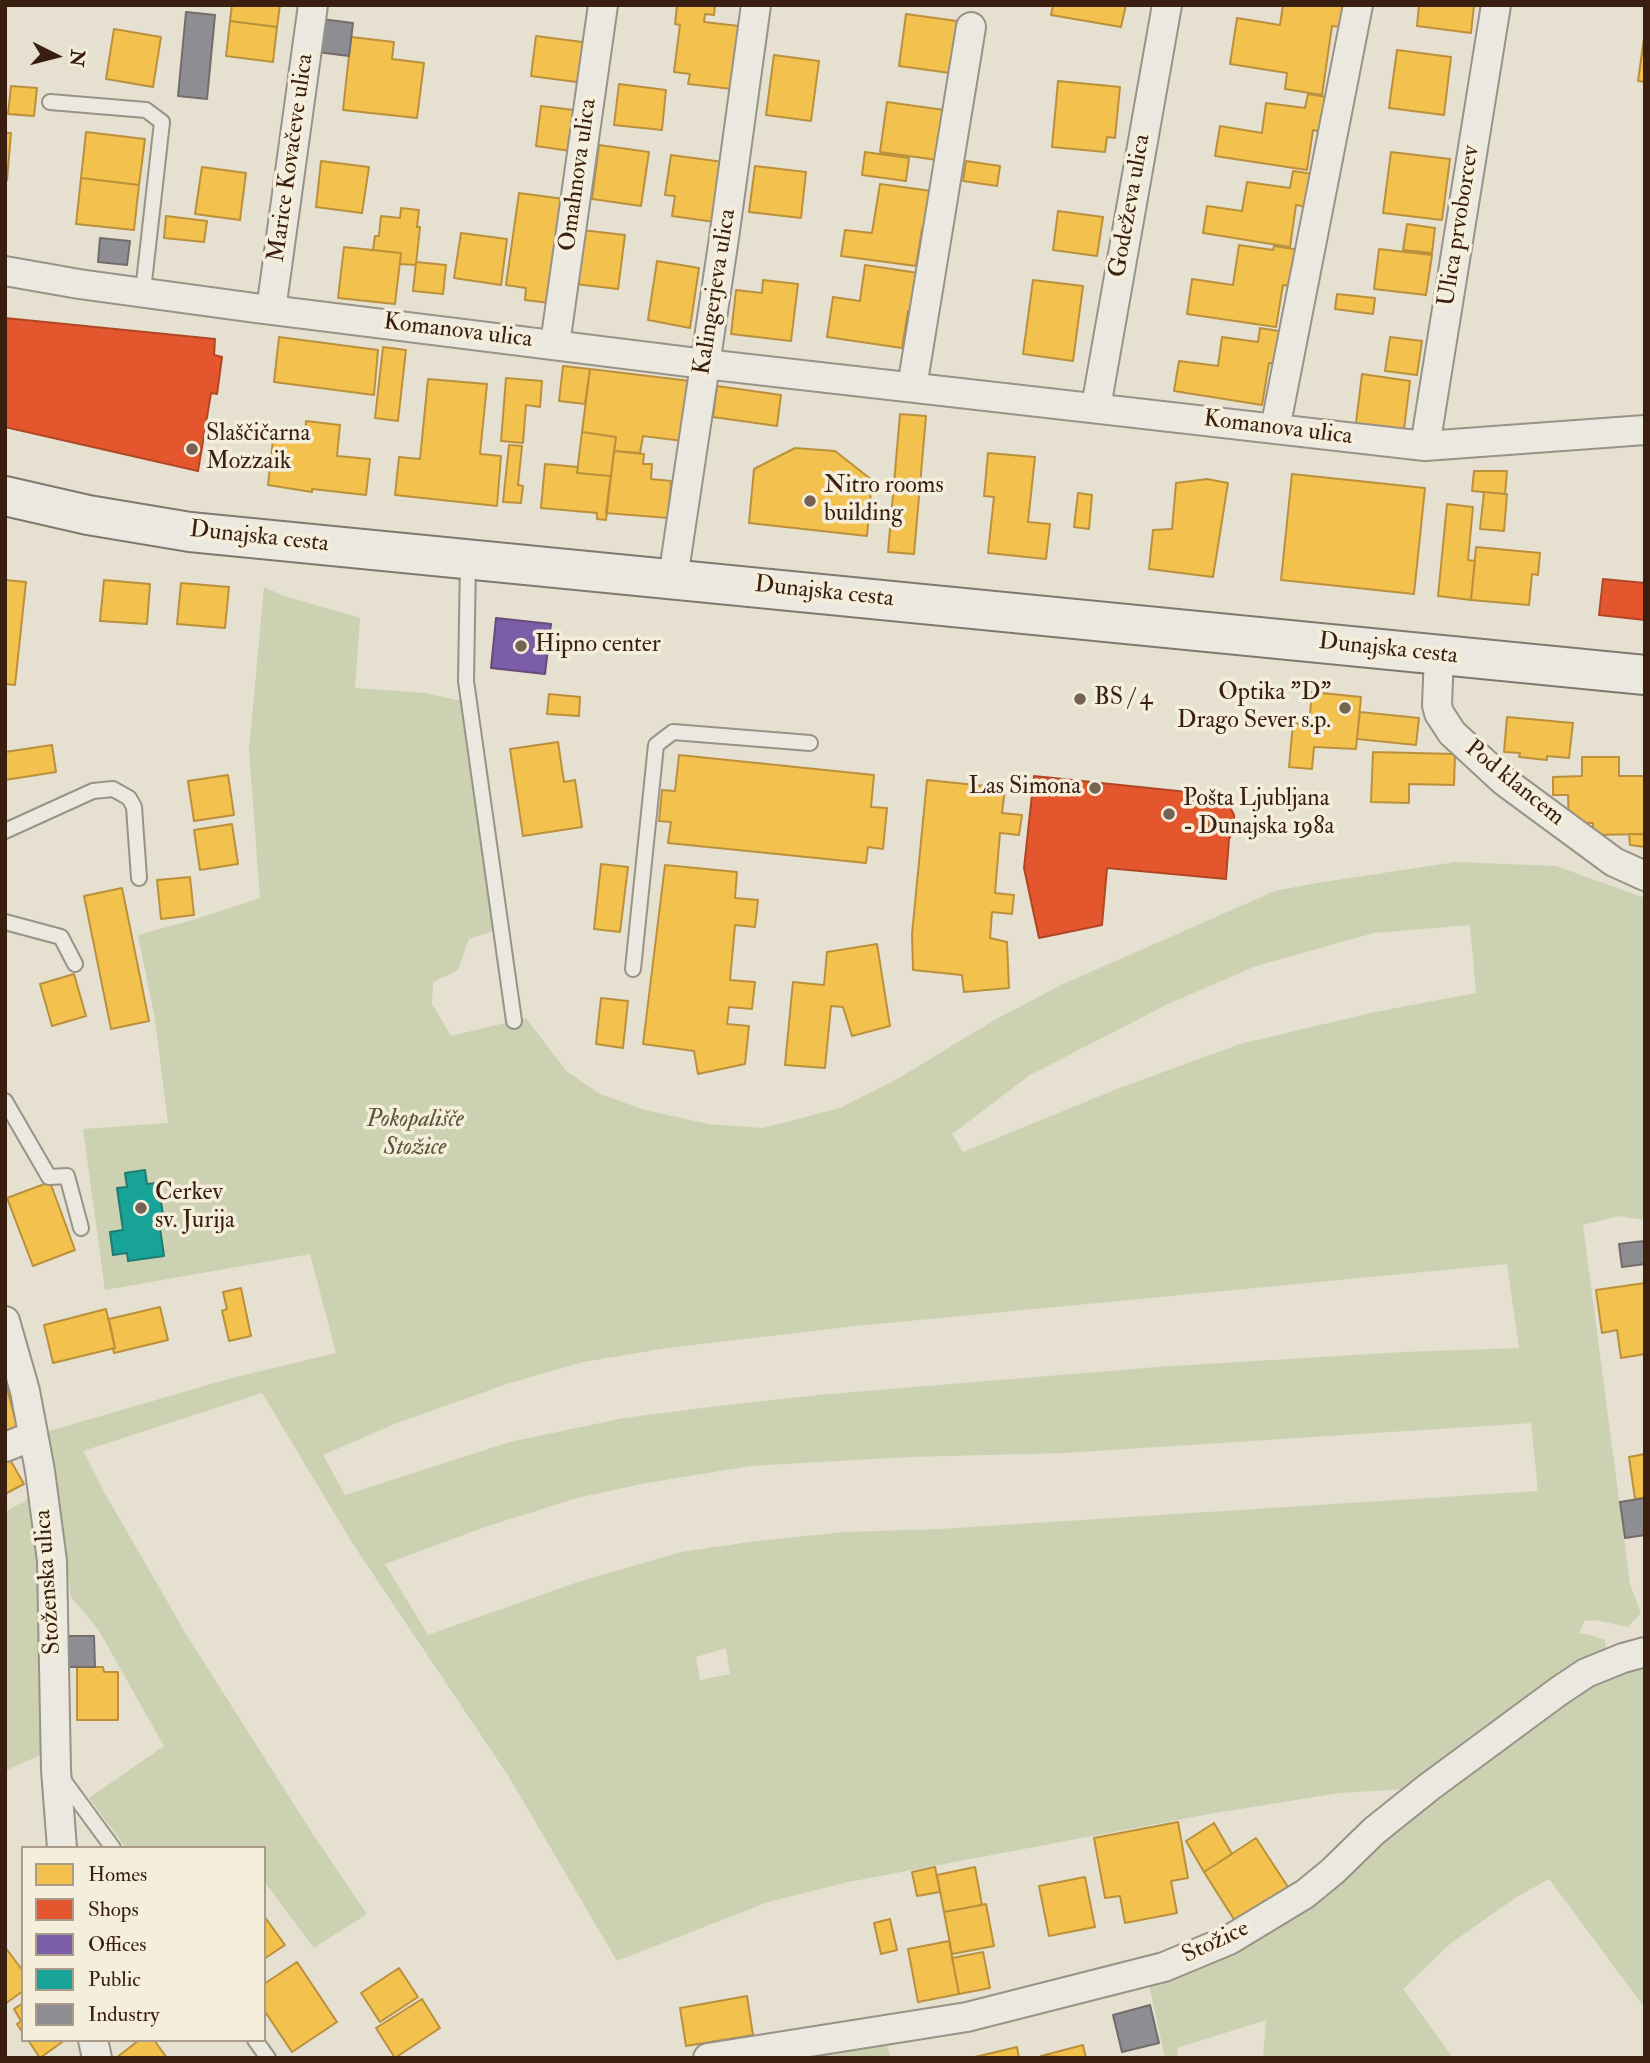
<!DOCTYPE html>
<html>
<head>
<meta charset="utf-8">
<style>
  body { margin:0 }
  #map { position:relative; width:1650px; height:2063px; overflow:hidden; background:#e5e0d0; font-family:"IM FELL Double Pica",serif }
  canvas { display:block }
  .frame { position:absolute; inset:0; border:7px solid #3a1f11; pointer-events:none }
  .legend { position:absolute; left:21px; top:1846px; width:245px; height:196px; box-sizing:border-box; background:#f4eedb; border:2px solid #aa9b8a; margin:0; padding:9px 12px; list-style:none; font-size:21px; color:#3a1f11 }
  .legend li { display:flex; align-items:center; gap:14px; height:35px }
  .legend b { width:35px; border:2px solid #aa9b8a }
  .north { position:absolute; left:21px; top:21px; width:70px; height:70px; -webkit-text-stroke:5px #f4eedb; paint-order:stroke; rotate:96deg; font-size:19px; font-weight:700; line-height:28px; text-align:center; color:#3a1f11 }
  .north::after { content:''; display:block; margin:auto; width:24px; height:32px; background:#3a1f11; clip-path:polygon(50% 0,100% 100%,50% 72%,0 100%) }
</style>
</head>
<body>
<div id="map">
<canvas width="1650" height="2063"></canvas>
<div class="frame"></div>
<ul class="legend">
<li><b style="height:19px;background:#f2c14e"></b>Homes</li>
<li><b style="height:19px;background:#e4572e"></b>Shops</li>
<li><b style="height:19px;background:#7b5ea7"></b>Offices</li>
<li><b style="height:19px;background:#17a398"></b>Public</li>
<li><b style="height:19px;background:#8d8d92"></b>Industry</li>
</ul>
<div class="north">N</div>
</div>
<script>
const g = document.querySelector('canvas').getContext('2d');
g.lineJoin = 'round';
function paint(path, color) {
  g.fillStyle = color;
  g.fill(path, 'evenodd');
}
function toPath(rows) {
  const path = new Path2D();
  for (const r of rows) {
    path.moveTo(r[0], r[1]);
    for (let i = 2; i < r.length; i += 2) path.lineTo(r[i], r[i + 1]);
  }
  return path;
}
function stroke(path, color, width, dash) {
  g.strokeStyle = color;
  g.lineWidth = width;
  g.lineCap = dash ? 'butt' : 'round';
  g.setLineDash(dash || []);
  g.stroke(path);
}
function write(font, color, halo, rows, align = 'center') {
  g.font = font + ' "IM FELL Double Pica",serif';
  g.lineWidth = 7;
  g.setLineDash([]);
  g.textBaseline = 'middle';
  g.strokeStyle = halo;
  g.fillStyle = color;
  for (const [text, x, y, turn = 0] of rows) {
    g.save();
    g.translate(x, y);
    g.rotate((+turn || 0) * Math.PI / 180);
    g.textAlign = isNaN(turn) ? turn : align;
    if (halo) g.strokeText(text, 0, 0);
    g.fillText(text, 0, 0);
    g.restore();
  }
}
paint(toPath([
  [264,587,284,596,360,618,355,688,425,693,461,701,494,931,469,939,458,970,433,982,432,1004,451,1036,526,1018,566,1071,600,1094,645,1110,708,1124,763,1128,840,1108,899,1078,991,1022,1061,985,1275,891,1317,883,1456,862,1556,866,1645,898,1645,1220,1619,1216,1583,1225,1630,1584,1641,1613,1628,1627,1596,1620,1584,1621,1579,1634,1587,1634,1605,1640,1606,1651,1406,1789,1339,1793,1215,1813,848,1882,768,1902,617,1961,509,1777,353,1544,262,1393,83,1451,104,1492,186,1634,312,1833,367,1914,314,1948,264,1881,264,1848,126,1848,89,1798,164,1746,98,1629,71,1597,49,1431,232,1378,336,1353,310,1254,105,1290,83,1129,168,1123,155,1019,138,935,193,920,260,898,249,750],
  [1470,925,1476,993,1375,1012,1240,1044,1117,1089,963,1152,952,1134,1030,1075,1168,1004,1256,966,1374,933],
  [1507,1264,1519,1348,1404,1352,1157,1367,819,1395,726,1405,624,1418,510,1442,345,1495,323,1455,397,1423,507,1384,583,1362,667,1348,856,1326],
  [1531,1423,1538,1491,941,1529,846,1532,757,1541,681,1552,578,1582,428,1635,385,1564,485,1527,577,1498,641,1484,750,1466,908,1457,1064,1453],
  [726,1648,730,1674,700,1680,696,1657],
  [28,1499,35,1552,38,1600,41,1680,40,1755,5,1771,5,1512],
  [1645,1666,1645,2008,1549,1879,1515,1898,1450,1944,1403,1989,1453,2058,1263,2058,1266,2020,1177,2048,1178,2058,1165,2058,1149,1985,1232,1953,1289,1922,1330,1890,1376,1837,1597,1681],
  [886,2043,891,2058,781,2058]
]), '#cbd1b1');
const homes = toPath([
  [232,5,280,5,277,27,230,21,232,5],
  [677,5,715,5,714,15,705,14,704,22,748,27,741,90,688,84,690,74,674,72,680,25,675,24,677,5],
  [1053,5,1126,5,1121,27,1051,15,1053,5],
  [1283,5,1343,5,1340,27,1332,26,1322,95,1285,89,1287,73,1230,64,1237,18,1280,25,1283,5],
  [1419,5,1474,5,1471,33,1417,26,1419,5],
  [906,14,957,21,950,73,899,66,906,14],
  [230,21,277,27,273,62,226,56,230,21],
  [114,29,161,37,153,87,106,79,114,29],
  [1645,31,1645,82,1638,81,1645,31],
  [536,36,590,43,584,83,531,76,536,36],
  [351,37,394,42,392,59,424,63,417,118,343,110,351,37],
  [1397,50,1451,57,1444,115,1389,108,1397,50],
  [774,55,819,61,811,121,766,115,774,55],
  [1058,81,1120,87,1115,138,1107,137,1105,152,1052,147,1058,81],
  [619,84,666,90,662,130,614,125,619,84],
  [11,86,37,88,34,116,8,114,11,86],
  [1308,94,1327,97,1322,132,1313,130,1307,170,1215,156,1220,126,1262,133,1266,103,1305,108,1308,94],
  [887,102,944,110,937,160,880,152,887,102],
  [541,106,582,111,577,152,536,146,541,106],
  [86,132,145,139,139,185,81,178,86,132],
  [5,133,11,133,7,180,5,179,5,133],
  [599,145,649,152,641,206,592,199,599,145],
  [865,152,909,158,906,181,862,175,865,152],
  [1391,152,1450,159,1442,220,1383,213,1391,152],
  [671,155,723,162,715,222,672,216,675,196,665,195,671,155],
  [321,161,369,167,362,213,316,207,321,161],
  [966,161,1000,166,997,186,963,181,966,161],
  [755,166,806,172,801,218,749,212,755,166],
  [202,167,246,173,240,220,195,214,202,167],
  [1293,171,1313,174,1308,207,1296,205,1290,247,1203,233,1207,206,1242,211,1247,182,1290,188,1293,171],
  [81,178,139,185,134,230,76,224,81,178],
  [880,184,939,192,933,231,922,229,916,266,841,256,845,230,872,233,880,184],
  [519,193,564,199,550,303,525,300,526,288,506,285,519,193],
  [401,208,419,210,417,227,420,227,416,265,400,264,401,253,373,250,375,236,379,236,381,216,400,218,401,208],
  [1058,211,1103,217,1097,256,1053,250,1058,211],
  [166,216,207,221,204,242,164,238,166,216],
  [1407,224,1435,228,1432,253,1403,250,1407,224],
  [582,230,625,235,618,289,575,284,582,230],
  [461,233,507,239,501,285,454,278,461,233],
  [1239,245,1273,250,1274,246,1300,250,1294,287,1283,285,1276,327,1187,314,1192,279,1233,285,1239,245],
  [344,247,401,253,395,304,338,298,344,247],
  [1379,249,1432,255,1426,295,1374,289,1379,249],
  [657,261,699,268,690,328,648,320,657,261],
  [416,262,446,265,443,294,413,291,416,262],
  [865,265,925,274,919,312,908,311,902,348,827,337,833,297,860,301,865,265],
  [763,280,798,284,791,341,731,334,736,290,762,293,763,280],
  [1033,280,1083,286,1073,361,1023,354,1033,280],
  [1337,294,1375,298,1373,314,1335,309,1337,294],
  [1260,328,1285,332,1279,364,1269,363,1262,405,1174,391,1179,361,1218,366,1222,337,1258,342,1260,328],
  [279,337,378,350,374,395,274,382,279,337],
  [1390,337,1422,341,1417,375,1385,371,1390,337],
  [383,347,406,350,398,421,375,418,383,347],
  [563,366,590,369,585,404,559,401,563,366],
  [590,369,690,381,683,441,643,436,640,453,614,451,616,437,582,432,590,369],
  [1362,374,1410,381,1404,429,1356,423,1362,374],
  [506,378,542,381,540,407,526,405,523,443,501,441,506,378],
  [428,379,487,384,480,454,501,456,497,506,395,495,399,457,420,459,428,379],
  [717,386,781,395,777,426,713,417,717,386],
  [900,414,926,416,914,554,888,552,900,414],
  [306,421,340,425,337,456,370,459,366,495,312,489,312,492,268,485,274,430,305,433,306,421],
  [582,432,616,437,611,476,577,473,582,432],
  [509,445,522,446,518,485,523,486,521,503,503,502,509,445],
  [795,448,835,451,872,480,867,536,749,523,754,469,795,448],
  [614,451,644,454,643,464,652,464,651,479,671,481,668,518,606,513,614,451],
  [988,453,1035,457,1028,522,1050,524,1046,559,988,553,994,497,984,496,988,453],
  [545,464,578,467,577,473,611,476,606,520,597,519,597,513,541,508,545,464],
  [1474,471,1507,471,1505,494,1472,491,1474,471],
  [1292,474,1425,488,1414,594,1281,580,1292,474],
  [1207,479,1228,483,1213,577,1149,569,1153,530,1172,529,1176,483,1207,479],
  [1484,492,1507,494,1504,531,1480,529,1484,492],
  [1078,493,1092,495,1089,529,1074,527,1078,493],
  [1447,504,1473,507,1468,560,1475,561,1471,600,1438,596,1447,504],
  [1476,547,1540,553,1538,575,1532,574,1529,605,1471,600,1476,547],
  [5,580,26,582,15,685,5,684,5,580],
  [104,580,150,584,147,624,100,621,104,580],
  [181,583,229,587,225,628,177,624,181,583],
  [1312,692,1361,697,1356,749,1314,747,1312,769,1289,767,1293,723,1309,725,1312,692],
  [549,694,580,697,579,716,547,714,549,694],
  [1360,712,1419,718,1416,745,1357,739,1360,712],
  [1507,717,1573,723,1569,758,1547,756,1547,760,1519,757,1520,753,1504,752,1507,717],
  [558,742,564,782,575,780,582,827,523,836,510,749,558,742],
  [52,745,56,772,5,780,5,752,52,745],
  [1373,752,1455,754,1454,785,1409,784,1409,803,1371,802,1373,752],
  [679,755,874,775,871,807,887,808,883,849,868,847,866,863,668,843,671,822,659,821,662,790,675,791,679,755],
  [1582,757,1619,757,1619,776,1645,776,1645,834,1593,835,1593,823,1569,823,1568,795,1553,795,1553,777,1582,776,1582,757],
  [228,775,234,815,194,821,188,781,228,775],
  [927,780,1005,788,1002,813,1022,815,1019,835,1000,833,995,893,1014,895,1012,914,992,912,990,938,1007,942,1009,988,964,992,962,975,913,970,912,934,927,780],
  [232,824,238,864,200,870,194,830,232,824],
  [1629,834,1645,834,1645,847,1630,845,1629,834],
  [601,864,628,867,620,932,594,929,601,864],
  [665,865,737,872,735,898,758,900,755,927,735,925,730,980,755,982,752,1009,729,1007,727,1024,749,1026,745,1064,698,1074,694,1051,643,1044,665,865],
  [190,877,194,915,161,919,157,880,190,877],
  [122,888,149,1021,111,1029,84,896,122,888],
  [877,944,890,1026,852,1036,843,1007,831,1006,825,1068,785,1065,793,982,824,985,827,952,877,944],
  [74,974,86,1016,52,1026,40,984,74,974],
  [601,998,628,1001,623,1048,596,1044,601,998],
  [50,1182,75,1250,33,1266,7,1198,50,1182],
  [1645,1283,1645,1354,1621,1358,1617,1330,1602,1333,1596,1290,1645,1283],
  [241,1288,251,1336,229,1341,222,1311,227,1309,223,1292,241,1288],
  [160,1307,168,1340,114,1353,113,1348,115,1348,109,1319,160,1307],
  [106,1309,115,1348,53,1363,44,1325,106,1309],
  [5,1381,19,1433,5,1437,5,1381],
  [5,1451,24,1484,5,1494,5,1451],
  [1645,1454,1645,1498,1635,1499,1629,1457,1645,1454],
  [77,1667,103,1667,104,1672,118,1672,118,1720,77,1720,77,1667],
  [1178,1822,1188,1878,1171,1881,1177,1913,1125,1923,1120,1896,1105,1898,1094,1838,1178,1822],
  [1214,1823,1232,1854,1204,1872,1186,1841,1214,1823],
  [1256,1838,1288,1887,1235,1921,1204,1872,1256,1838],
  [935,1867,940,1892,917,1896,912,1872,935,1867],
  [975,1867,982,1905,944,1912,937,1875,975,1867],
  [1085,1877,1095,1927,1049,1936,1039,1886,1085,1877],
  [986,1904,994,1946,952,1954,944,1912,986,1904],
  [264,1916,285,1945,264,1959,264,1916],
  [890,1919,897,1950,881,1954,874,1923,890,1919],
  [949,1941,959,1994,918,2002,908,1949,949,1941],
  [5,1947,23,1971,23,1991,5,2004,5,1947],
  [983,1952,990,1988,959,1994,952,1958,983,1952],
  [297,1962,337,2022,292,2052,264,2010,264,1984,297,1962],
  [399,1968,418,1997,380,2022,361,1993,399,1968],
  [747,1996,753,2035,686,2046,680,2008,747,1996],
  [422,1999,440,2028,395,2058,376,2028,422,1999],
  [23,2003,23,2033,17,2024,21,2021,14,2009,23,2003],
  [28,2040,65,2040,40,2058,28,2040],
  [139,2040,154,2040,167,2058,116,2058,139,2040],
  [1083,2045,1086,2058,1041,2056,1083,2045],
  [1017,2047,1019,2058,975,2058,975,2057,1017,2047]
]);
paint(homes, '#f2c14e');
stroke(homes, '#bb903c', 2);
const shops = toPath([
  [5,318,215,339,214,355,222,357,217,394,211,393,198,471,5,427,5,318],
  [1603,579,1645,583,1645,620,1599,615,1603,579],
  [1034,776,1216,795,1228,803,1234,815,1234,830,1229,839,1226,879,1107,868,1102,925,1039,938,1024,868,1034,776]
]);
paint(shops, '#e4572e');
stroke(shops, '#b14625', 2);
const offices = toPath([
  [496,618,551,624,545,674,491,668,496,618]
]);
paint(offices, '#7b5ea7');
stroke(offices, '#684b7a', 2);
const public = toPath([
  [145,1170,147,1184,158,1183,165,1227,160,1228,164,1256,128,1261,127,1253,113,1255,110,1232,123,1230,117,1188,127,1187,125,1173,145,1170]
]);
paint(public, '#17a398');
stroke(public, '#227b70', 2);
const industry = toPath([
  [186,12,215,15,207,99,178,96,186,12],
  [321,19,353,23,349,56,317,52,321,19],
  [100,238,130,241,127,265,98,262,100,238],
  [1644,1241,1645,1264,1622,1267,1619,1244,1644,1241],
  [1645,1498,1645,1535,1625,1538,1620,1502,1645,1498],
  [67,1636,94,1636,95,1667,66,1667,67,1636],
  [1150,2005,1159,2043,1122,2052,1113,2015,1150,2005]
]);
paint(industry, '#8d8d92');
stroke(industry, '#746c6b', 2);
const service = toPath([
  [50,102,146,110,162,122,143,291],
  [468,560,466,681,514,1021],
  [5,831,93,791,113,789,129,798,134,807,139,878],
  [5,922,61,937,75,964],
  [633,969,656,745,673,732,810,743],
  [5,1101,49,1177,67,1176,81,1228],
  [61,1777,113,1848],
  [255,2040,268,2058]
]);
const minor = toPath([
  [5,271,79,284,255,308,705,364,1425,446,1645,430],
  [271,310,313,5],
  [555,344,603,5],
  [912,387,971,27],
  [1096,407,1167,5],
  [1275,429,1358,5],
  [1425,446,1496,5],
  [673,578,724,238,756,5],
  [1439,655,1437,705,1439,713,1452,733,1504,781,1614,862,1645,876],
  [5,1321,25,1391,40,1471,52,1561,56,1770,62,1848],
  [5,1447,33,1436],
  [93,2040,97,2058],
  [708,2058,967,2017,1164,1967,1229,1940,1305,1894,1333,1871,1374,1831,1429,1787,1559,1691,1586,1673,1623,1658,1645,1652]
]);
const secondary = toPath([
  [5,496,88,515,190,532,1645,675]
]);
stroke(service, '#999287', 18);
stroke(minor, '#999287', 32);
stroke(secondary, '#80786e', 42);
stroke(service, '#ebe8e0', 14);
stroke(minor, '#ebe8e0', 28);
stroke(secondary, '#ebe8e0', 38);
for (const [x, y, r, color] of [
  [192,449,7,"#766354"],
  [810,501,7,"#766354"],
  [521,646,7,"#766354"],
  [1080,699,7,"#766354"],
  [1345,708,7,"#766354"],
  [1095,788,7,"#766354"],
  [1169,814,7,"#766354"],
  [141,1208,7,"#766354"]
]) {
  const dot = new Path2D();
  dot.arc(x, y, r, 0, 2 * Math.PI);
  g.fillStyle = color;
  g.fill(dot);
  stroke(dot, '#f4eedb', 2.5);
}
write('24px', '#3a1f11', '#f4eedb', [
  ["Marice Kovačeve ulica",292,158,-82],
  ["Omahnova ulica",579,175,-82],
  ["Godeževa ulica",1131,206,-80],
  ["Ulica prvoborcev",1460,226,-81],
  ["Kalingerjeva ulica",716,292,-81],
  ["Komanova ulica",458,332,7],
  ["Komanova ulica",1278,429,7],
  ["Dunajska cesta",259,538,6],
  ["Dunajska cesta",824,593,6],
  ["Dunajska cesta",1388,650,6],
  ["Pod klancem",1514,784,39],
  ["Stoženska ulica",49,1582,-94],
  ["Stožice",1216,1943,-25]
]);
write('24px', '#3a1f11', '#f4eedb', [
  ["Slaščičarna",206,435],
  ["Mozzaik",206,463],
  ["Nitro rooms",824,487],
  ["building",824,515],
  ["Hipno center",535,646],
  ["Optika \"D\"",1331,694,"right"],
  ["Drago Sever s.p.",1331,722,"right"],
  ["BS / 4",1094,699],
  ["Las Simona",1081,788,"right"],
  ["Pošta Ljubljana",1183,800],
  ["- Dunajska 198a",1183,828],
  ["Cerkev",155,1194],
  ["sv. Jurija",155,1222]
], 'left');
write('italic 24px', '#5f513a', '#f4eedb', [
  ["Pokopališče",415,1121],
  ["Stožice",415,1149]
]);
</script>
</body>
</html>
